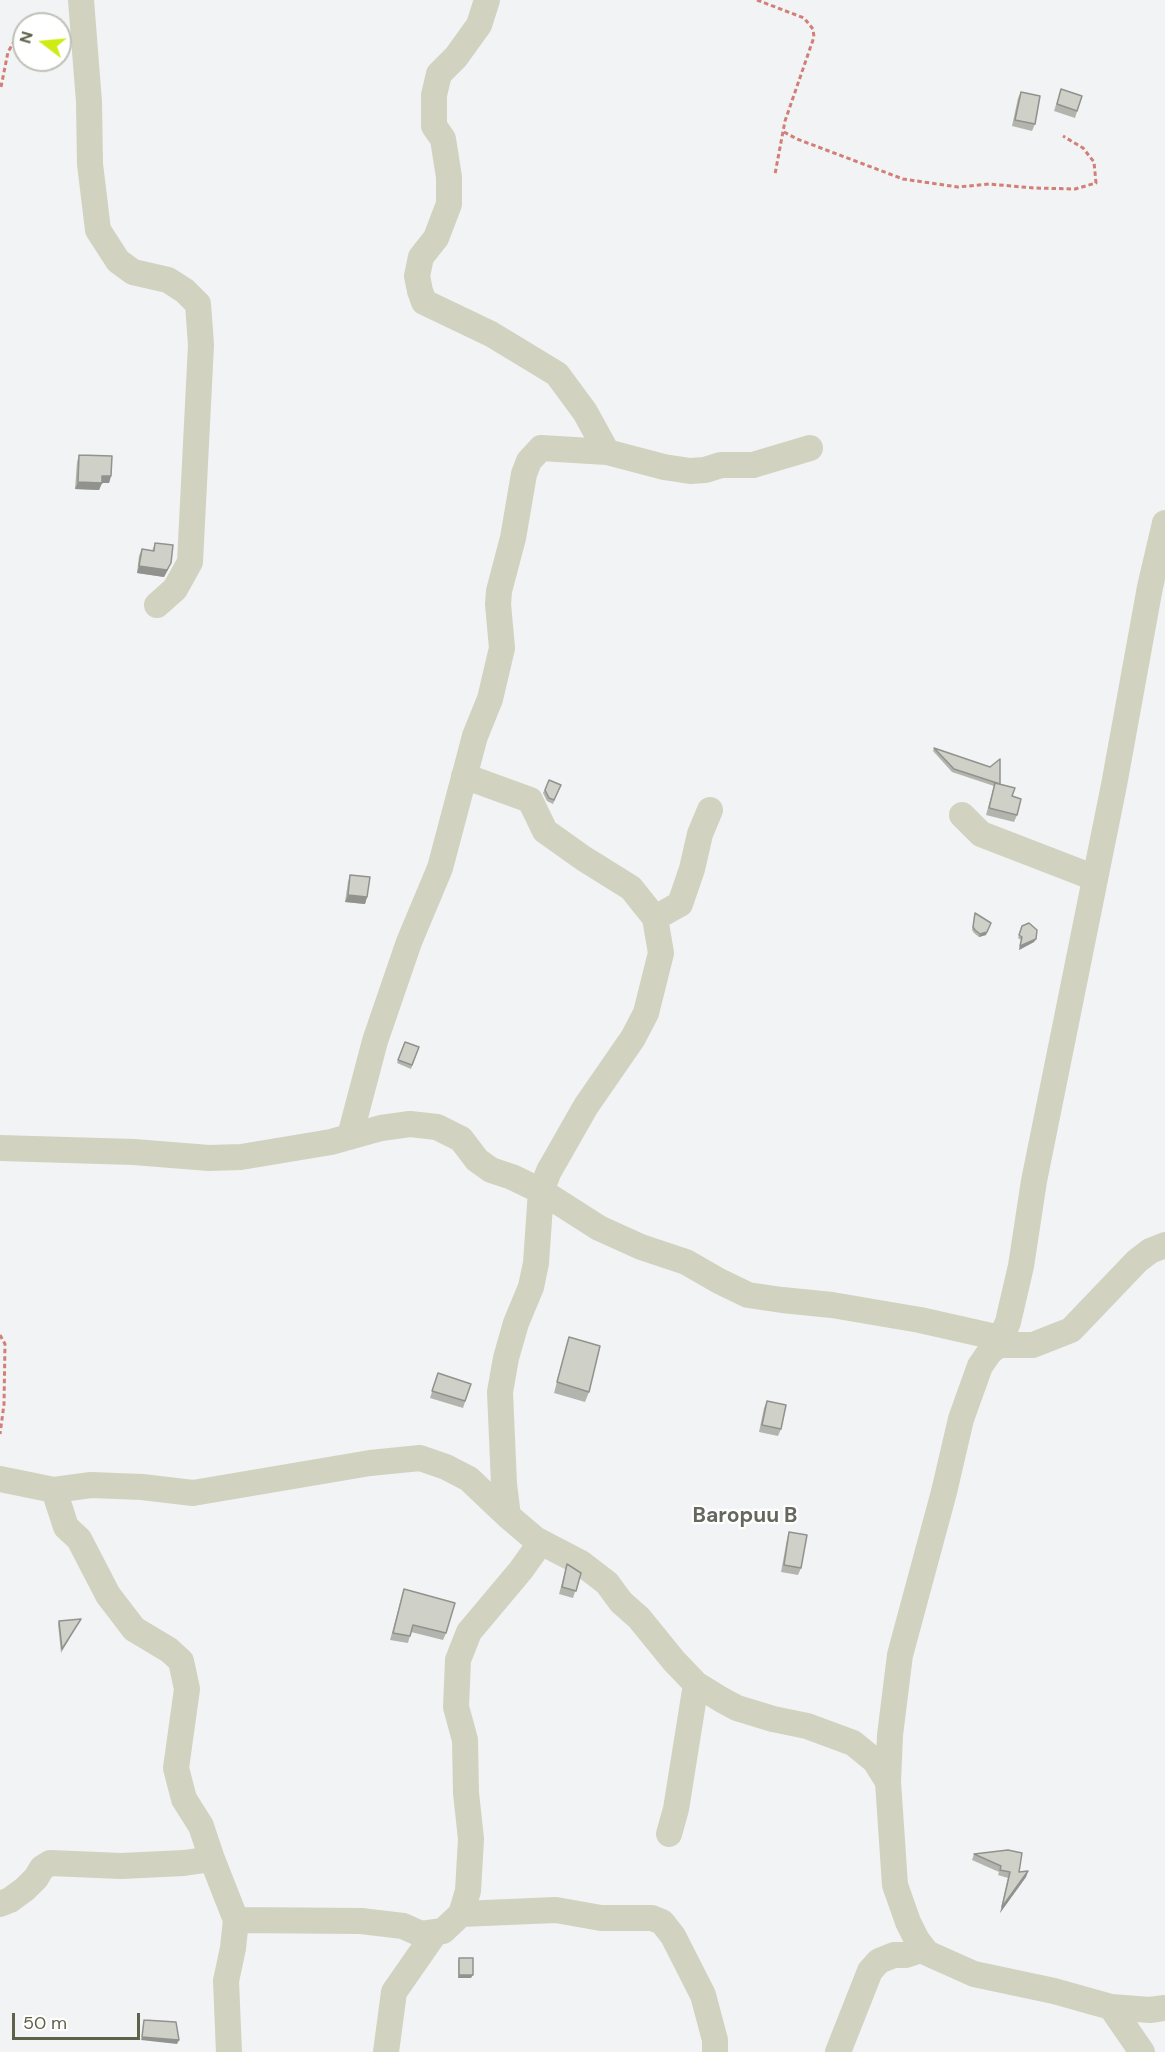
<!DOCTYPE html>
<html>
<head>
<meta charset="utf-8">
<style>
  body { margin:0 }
  #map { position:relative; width:1165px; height:2052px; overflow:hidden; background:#f2f3f4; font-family:"DM Sans",sans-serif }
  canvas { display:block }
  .north { position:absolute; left:12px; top:12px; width:60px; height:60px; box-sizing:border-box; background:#fff; border:2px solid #bfc0b6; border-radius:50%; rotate:286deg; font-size:16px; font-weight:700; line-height:24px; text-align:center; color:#606149 }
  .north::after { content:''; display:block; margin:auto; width:21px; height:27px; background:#ceec14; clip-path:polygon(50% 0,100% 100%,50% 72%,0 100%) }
  .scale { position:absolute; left:12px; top:2013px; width:128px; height:27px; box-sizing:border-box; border:3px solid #606149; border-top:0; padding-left:8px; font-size:18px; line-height:21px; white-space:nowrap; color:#606149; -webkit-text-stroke:4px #fff; paint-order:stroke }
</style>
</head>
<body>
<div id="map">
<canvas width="1165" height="2052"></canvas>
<div class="north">N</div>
<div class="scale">50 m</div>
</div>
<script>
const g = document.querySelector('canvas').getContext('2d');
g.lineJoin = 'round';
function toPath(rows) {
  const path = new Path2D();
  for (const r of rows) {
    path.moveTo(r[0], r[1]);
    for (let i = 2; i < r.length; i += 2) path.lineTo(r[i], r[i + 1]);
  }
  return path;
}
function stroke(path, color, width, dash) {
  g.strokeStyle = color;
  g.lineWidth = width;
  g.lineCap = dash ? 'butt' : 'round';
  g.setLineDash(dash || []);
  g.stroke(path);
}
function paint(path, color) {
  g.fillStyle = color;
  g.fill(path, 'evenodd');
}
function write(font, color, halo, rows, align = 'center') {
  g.font = font + ' "DM Sans",sans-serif';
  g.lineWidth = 4.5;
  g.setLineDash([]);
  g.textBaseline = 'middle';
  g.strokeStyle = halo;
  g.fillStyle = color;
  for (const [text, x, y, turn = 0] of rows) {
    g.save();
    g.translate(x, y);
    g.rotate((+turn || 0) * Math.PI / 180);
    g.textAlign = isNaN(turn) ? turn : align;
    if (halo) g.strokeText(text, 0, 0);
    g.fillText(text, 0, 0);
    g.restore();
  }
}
stroke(toPath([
  [757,0,804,18,813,29,814,37,785,121,775,174],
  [1,87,8,52,16,38,24,34],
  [784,132,797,139,903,179,958,187,989,184,1034,188,1075,189,1096,183,1094,162,1083,148,1063,136],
  [0,1335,5,1344,4,1404,0,1434]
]), '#d17f77', 3, [4.5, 3]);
stroke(toPath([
  [81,0,89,102,90,164,98,230,118,261,133,272,168,280,185,291,198,304,201,345,190,562,175,589,157,605],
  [487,0,479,25,456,57,439,74,434,95,434,126,443,139,449,177,449,204,436,238,421,257,417,276,420,291,424,302,491,334,557,374,585,412,607,452],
  [464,776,530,800,545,831,583,858,631,888,655,918,661,953,646,1013,633,1038,586,1106,549,1171,541,1191,536,1263,531,1287,516,1323,506,1358,500,1392,504,1484,508,1516,535,1539,581,1563,607,1583,621,1602,639,1618,674,1661,696,1684,722,1700,737,1708,773,1719,807,1726,853,1743,875,1761,888,1782],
  [962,815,981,834,1095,878],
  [655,918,680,904,692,869,700,834,710,810],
  [350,1136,375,1041,409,942,440,868,475,736,490,699,502,648,498,604,499,591,513,538,524,474,529,461,541,448,607,452,664,467,690,471,705,470,721,465,753,465,810,448],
  [0,1148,134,1152,209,1158,241,1157,331,1142,381,1128,410,1124,437,1127,461,1139,477,1160,491,1170,512,1177,541,1191,599,1228,641,1247,686,1262,719,1281,748,1295,782,1300,832,1305,920,1320,1000,1338],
  [998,1345,1033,1345,1071,1330,1137,1261,1150,1251,1165,1245],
  [0,1479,54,1490,66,1527,79,1539,108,1595,134,1629,169,1650,181,1661,187,1689,176,1768,184,1799,201,1826,212,1859,236,1920,233,1948,226,1981,229,2052],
  [54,1490,91,1485,142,1487,193,1493,370,1463,420,1458,446,1467,469,1479,508,1516],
  [669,1834,676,1809,696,1684],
  [0,1904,10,1900,25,1889,36,1878,42,1868,50,1863,121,1866,184,1863,212,1859],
  [461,1914,556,1910,601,1918,652,1918,662,1922,673,1936,703,1995,715,2040,715,2052],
  [236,1920,361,1921,403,1926,421,1934,443,1931,461,1914,468,1891,471,1839,466,1793,465,1740,456,1707,458,1660,469,1632,521,1570,541,1542],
  [1111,2007,1150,2010,1165,2008],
  [386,2052,394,1992,435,1933],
  [838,2052,870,1971,879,1961,894,1955,906,1955,918,1951,919,1948,917,1940],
  [1142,2052,1111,2007,1054,1991,974,1974,927,1953,917,1940,908,1922,895,1885,888,1782,890,1735,900,1655,944,1492,961,1419,980,1366,989,1353,998,1345,1008,1322,1021,1266,1034,1181,1114,785,1150,587,1165,523]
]), '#d1d2c0', 26);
paint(toPath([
  [1061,89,1082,96,1075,118,1054,111],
  [1021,92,1035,124,1032,131,1012,126,1018,98],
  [79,455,111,476,109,483,102,483,99,490,75,489,77,462],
  [155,543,168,570,164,577,137,573,139,556,142,549,152,551],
  [934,748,1000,784,1012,796,1017,815,1014,822,986,815,994,786,952,772,933,751],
  [549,780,561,785,553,804,547,801,543,793],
  [350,875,367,897,365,904,345,902,348,882],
  [975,913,991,923,986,935,979,937,974,933,972,930],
  [1022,926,1036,939,1034,942,1019,950,1021,940,1018,938],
  [405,1042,419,1047,411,1069,397,1063],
  [569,1337,589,1392,585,1402,554,1393,566,1347],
  [438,1373,471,1384,463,1408,430,1398],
  [767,1401,781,1429,778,1436,759,1432,764,1408],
  [789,1532,801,1568,798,1575,781,1572,787,1539],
  [567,1564,581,1573,573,1598,559,1594],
  [404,1589,446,1633,443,1640,411,1632,408,1643,390,1640],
  [81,1619,79,1622,61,1653,58,1624,59,1621],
  [974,1854,1019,1872,1028,1871,1026,1877,1000,1913,1008,1878,998,1875,999,1872,972,1860],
  [459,1958,471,1978,458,1978,458,1962]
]), '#b2b4ad');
paint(toPath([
  [102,476,111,476,109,483,100,483],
  [78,482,102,483,99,490,75,489],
  [171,563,164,577,137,573,139,566],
  [348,895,367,897,365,904,345,902],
  [987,932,986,935,979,937,980,934],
  [1036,939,1034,942,1019,950,1020,946],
  [1028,1871,1026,1877,1000,1913,1002,1907],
  [459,1975,473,1975,471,1978,458,1978],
  [142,2037,179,2040,177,2044,141,2040]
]), '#91928d');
const building = toPath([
  [1061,89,1082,96,1077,111,1057,104,1061,89],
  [1021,92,1040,96,1035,124,1015,120,1021,92],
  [79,455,112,456,111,476,102,476,102,483,78,482,79,455],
  [155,543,173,545,171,563,167,570,139,566,142,549,154,551,155,543],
  [934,748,990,767,1000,759,1000,784,954,769,934,748],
  [549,780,561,785,554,800,549,798,545,790,549,780],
  [995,783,1015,788,1012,796,1021,799,1017,815,989,808,995,783],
  [350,875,370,877,367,897,348,895,350,875],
  [975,913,991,923,987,932,980,934,975,930,973,927,975,913],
  [1029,923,1037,930,1036,939,1020,946,1022,937,1019,935,1022,926,1029,923],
  [405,1042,419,1047,412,1065,398,1060,405,1042],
  [569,1337,600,1346,589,1392,557,1382,569,1337],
  [438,1373,471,1384,465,1401,432,1391,438,1373],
  [767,1401,786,1405,781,1429,762,1425,767,1401],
  [789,1532,807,1535,801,1568,784,1565,789,1532],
  [567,1564,581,1573,576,1591,562,1587,567,1564],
  [404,1589,455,1603,446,1633,413,1625,410,1636,393,1633,404,1589],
  [81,1619,62,1649,59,1621,81,1619],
  [1008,1850,1022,1853,1019,1872,1028,1871,1002,1907,1010,1872,1000,1870,1001,1866,974,1854,1008,1850],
  [459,1958,473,1958,473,1975,459,1975,459,1958],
  [144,2020,176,2022,179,2040,142,2037,144,2020]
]);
paint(building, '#cfd1c9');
stroke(building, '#91928d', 1.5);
write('bold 21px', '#66675e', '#fff', [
  ["Baropuu B",745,1516]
]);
</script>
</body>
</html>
